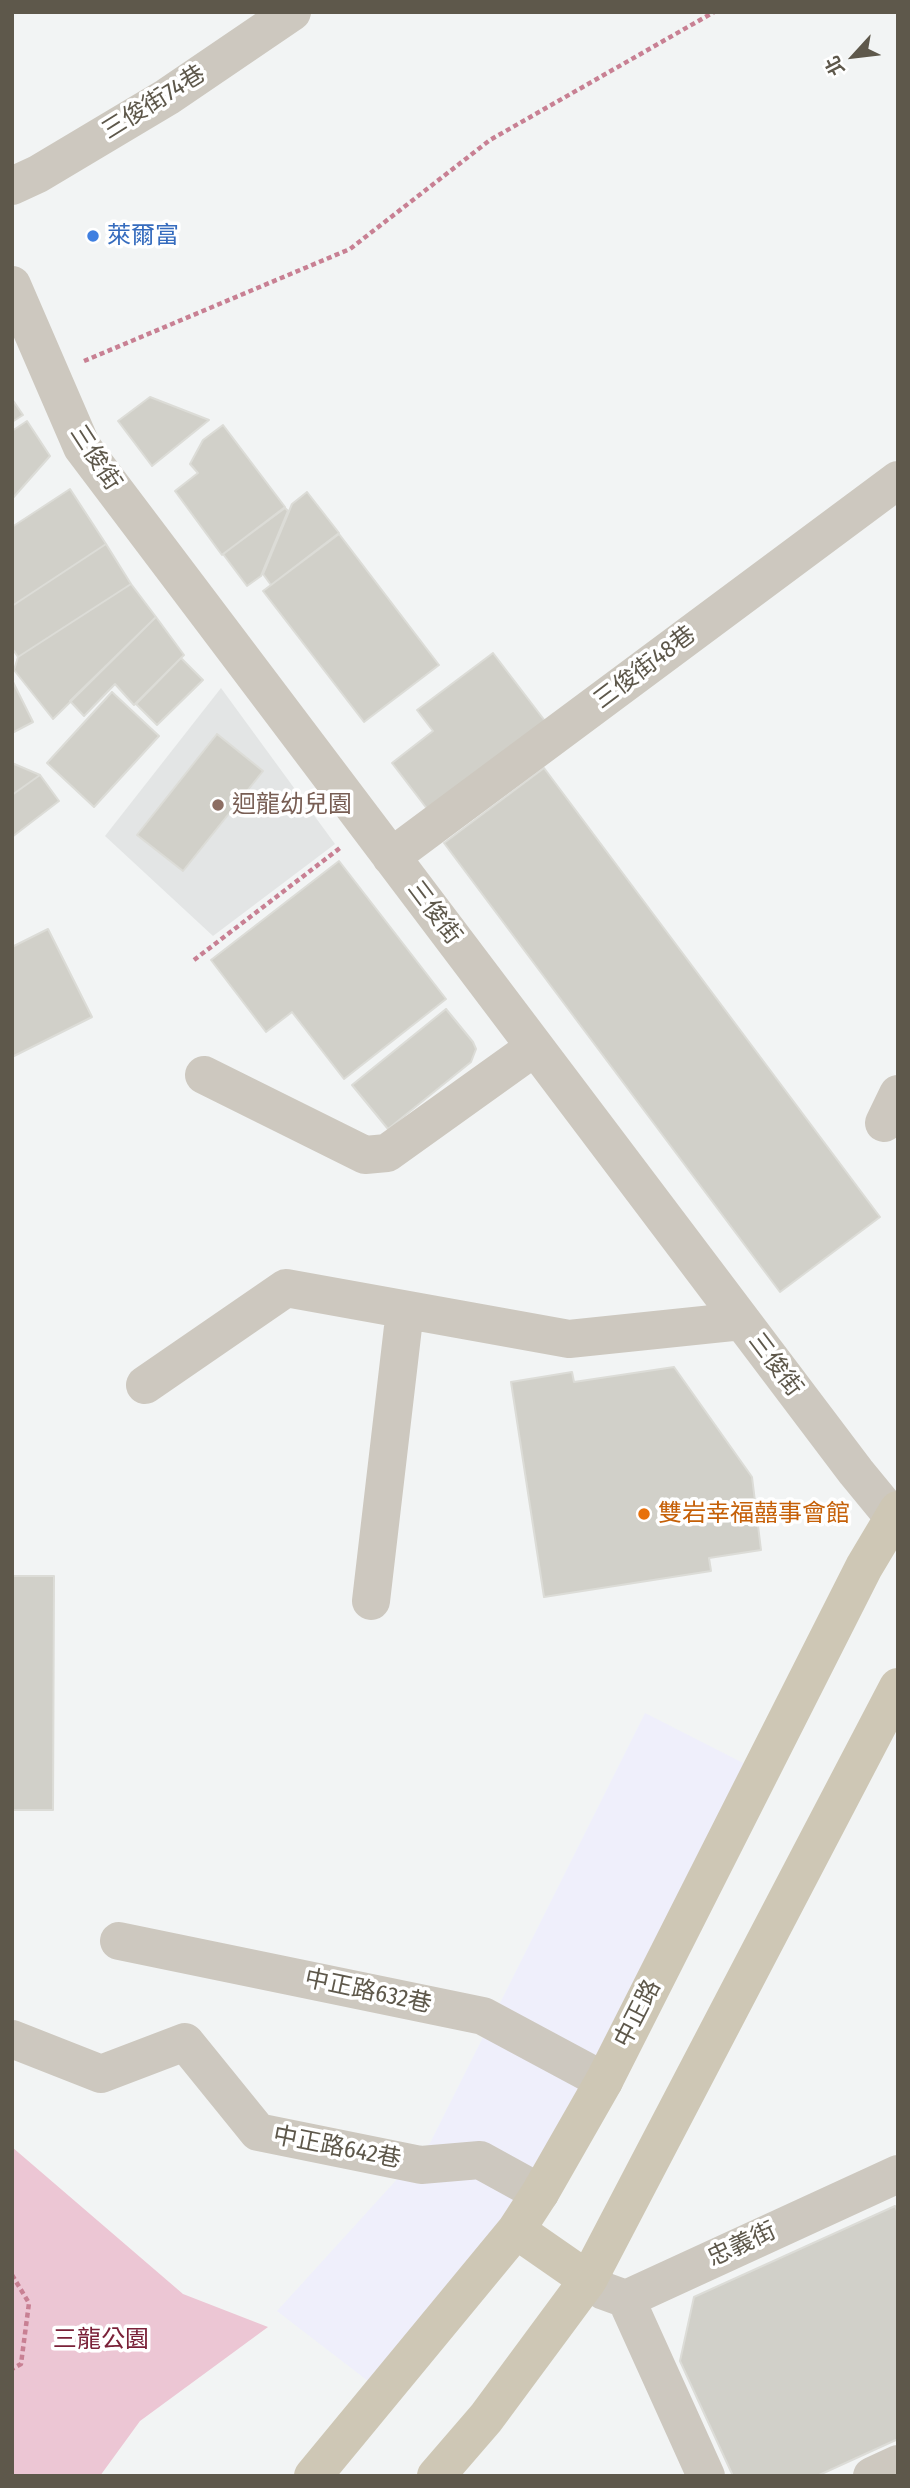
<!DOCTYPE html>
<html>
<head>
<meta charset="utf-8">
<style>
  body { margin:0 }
  #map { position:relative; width:910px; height:2488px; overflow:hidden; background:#f2f4f4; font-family:"Fira Sans Condensed","Noto Sans TC",sans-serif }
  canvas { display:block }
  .frame { position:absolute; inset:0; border:14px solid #5e584b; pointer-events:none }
  .north { position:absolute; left:819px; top:21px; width:70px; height:70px; -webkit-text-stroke:5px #fff; paint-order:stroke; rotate:243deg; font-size:19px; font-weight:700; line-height:28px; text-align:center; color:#5e584b }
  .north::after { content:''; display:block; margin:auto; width:24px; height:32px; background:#5e584b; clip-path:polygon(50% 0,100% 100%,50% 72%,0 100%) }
</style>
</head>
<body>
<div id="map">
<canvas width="910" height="2488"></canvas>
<div class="frame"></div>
<div class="north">北</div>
</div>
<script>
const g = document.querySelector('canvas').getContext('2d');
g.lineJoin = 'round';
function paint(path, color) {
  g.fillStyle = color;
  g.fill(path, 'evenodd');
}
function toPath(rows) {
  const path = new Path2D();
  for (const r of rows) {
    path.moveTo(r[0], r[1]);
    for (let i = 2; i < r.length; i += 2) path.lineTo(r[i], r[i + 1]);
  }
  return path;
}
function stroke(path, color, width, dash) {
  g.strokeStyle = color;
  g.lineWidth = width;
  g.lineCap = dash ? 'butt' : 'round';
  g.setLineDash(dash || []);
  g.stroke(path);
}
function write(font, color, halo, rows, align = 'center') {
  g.font = font + ' "Fira Sans Condensed","Noto Sans TC",sans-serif';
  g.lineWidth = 7;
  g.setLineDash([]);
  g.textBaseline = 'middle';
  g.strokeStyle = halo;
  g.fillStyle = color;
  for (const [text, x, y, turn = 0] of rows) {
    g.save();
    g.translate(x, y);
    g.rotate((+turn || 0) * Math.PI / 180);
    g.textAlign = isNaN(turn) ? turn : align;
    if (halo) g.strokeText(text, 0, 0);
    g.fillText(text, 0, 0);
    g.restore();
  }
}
paint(toPath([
  [645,1713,751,1767,521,2228,377,2388,277,2311,430,2143]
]), '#efeffb');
paint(toPath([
  [221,688,335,844,213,936,105,836]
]), '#e3e5e5');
paint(toPath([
  [12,2147,183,2294,268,2327,140,2421,100,2476,12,2476]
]), '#ecc6d4');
const building = toPath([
  [150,397,209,420,152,466,118,421,150,397],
  [12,399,23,415,12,422,12,399],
  [27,421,50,456,12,499,12,431,27,421],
  [223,425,285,507,222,555,175,491,198,473,190,464,203,440,223,425],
  [70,489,106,544,12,606,12,527,70,489],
  [307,492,339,533,271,585,263,574,292,504,307,492],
  [285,508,288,511,261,576,247,586,223,554,285,508],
  [339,534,439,665,364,722,263,591,339,534],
  [106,544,131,584,18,657,12,648,12,606,106,544],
  [131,584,156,617,53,719,14,670,18,657,131,584],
  [156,617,184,655,134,705,115,684,84,716,70,701,156,617],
  [493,653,545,721,428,810,392,763,433,731,417,710,493,653],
  [181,658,203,680,157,725,136,704,181,658],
  [12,680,33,722,12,733,12,680],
  [112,692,159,736,94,807,47,763,112,692],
  [217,734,263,771,183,871,137,835,217,734],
  [12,763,40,775,12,795,12,763],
  [544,768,880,1217,780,1292,444,843,544,768],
  [40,775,59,801,12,837,12,795,40,775],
  [339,861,446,999,344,1079,292,1012,266,1032,211,960,339,861],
  [48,929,92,1017,12,1057,12,947,48,929],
  [446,1009,473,1042,476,1049,471,1062,388,1129,352,1085,446,1009],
  [674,1367,752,1477,761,1550,709,1558,711,1571,544,1597,511,1382,572,1372,574,1382,674,1367],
  [12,1576,54,1576,53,1810,12,1810,12,1576],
  [895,2206,898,2213,898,2439,817,2476,733,2476,680,2361,694,2297,895,2206]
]);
paint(building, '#d1d0c9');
stroke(building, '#dcdcd7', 2);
stroke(toPath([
  [84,361,350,249,490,140,714,12],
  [194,960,340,848],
  [12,2275,29,2303,21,2364,12,2369]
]), '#c88093', 4.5, [5, 3.5]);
stroke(toPath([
  [12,186,38,174,167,97,292,12],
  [12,285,82,447,856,1472,893,1517],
  [391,857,898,480],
  [204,1075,365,1155,387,1153,535,1047],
  [884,1123,898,1094],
  [145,1385,286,1288,569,1339,742,1321],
  [371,1601,405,1310],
  [119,1941,483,2016,604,2081],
  [12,2039,101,2074,185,2042,258,2132,421,2165,480,2160,540,2193],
  [588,2280,604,2291,626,2299,898,2174],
  [626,2299,706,2476],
  [872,2476,898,2464]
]), '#cdc8bf', 38);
stroke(toPath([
  [516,2230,588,2280],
  [313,2476,516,2230,540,2193,604,2081,864,1567,898,1510],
  [436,2476,486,2418,588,2280,898,1687]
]), '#cec7b5', 38);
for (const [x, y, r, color] of [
  [93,236,7,"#3f7fe0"],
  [218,805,7,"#8d6e63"],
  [644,1514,7,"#e8710a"]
]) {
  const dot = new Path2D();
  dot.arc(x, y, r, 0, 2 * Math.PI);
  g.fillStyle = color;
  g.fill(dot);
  stroke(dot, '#fff', 2.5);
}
write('24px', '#5e584b', '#fff', [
  ["三俊街74巷",154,103,-32],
  ["三俊街",95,458,57],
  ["三俊街48巷",645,668,-37],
  ["三俊街",434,913,53],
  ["三俊街",775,1365,53],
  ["中正路632巷",368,1992,12],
  ["中正路",638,2014,-63],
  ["中正路642巷",337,2148,11],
  ["忠義街",742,2245,-25]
]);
write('24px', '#366cbe', '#fff', [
  ["萊爾富",107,236]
], 'left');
write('24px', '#785e54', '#fff', [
  ["迴龍幼兒園",232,805]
], 'left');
write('24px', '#c56008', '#fff', [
  ["雙岩幸福囍事會館",658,1514]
], 'left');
write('24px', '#7a2138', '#fff', [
  ["三龍公園",101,2340]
]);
</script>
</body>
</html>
